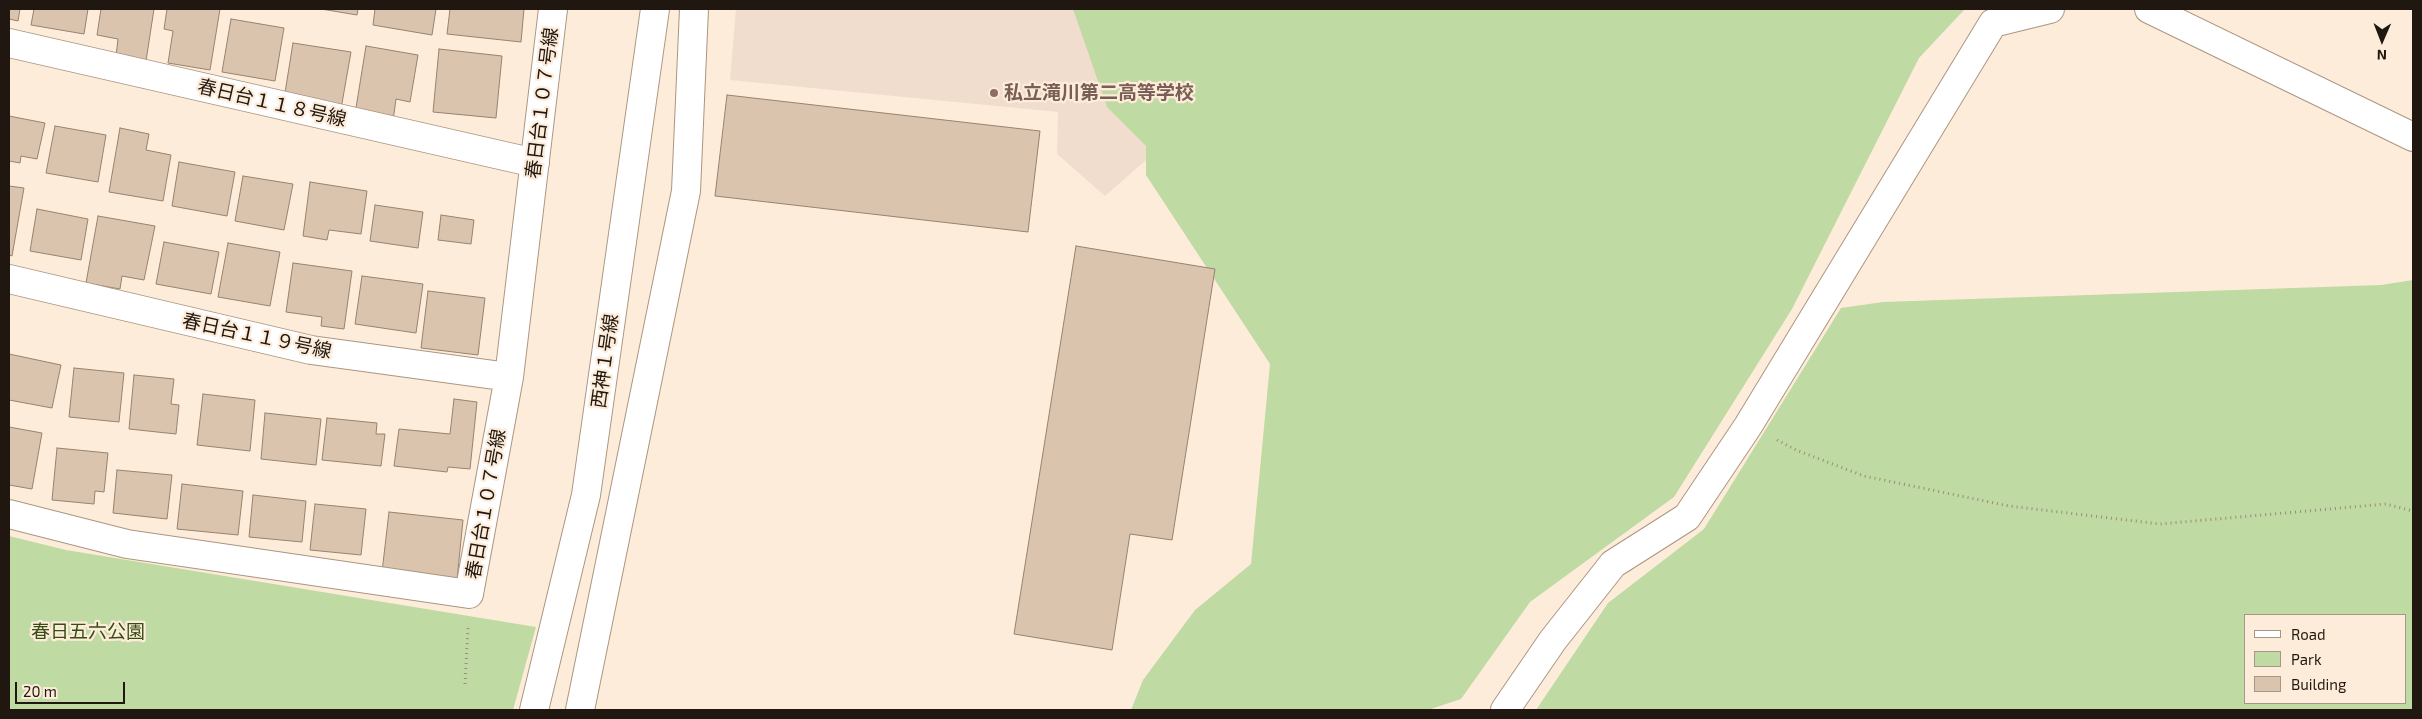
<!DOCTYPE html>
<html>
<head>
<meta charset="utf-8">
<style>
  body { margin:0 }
  #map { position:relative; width:2422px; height:719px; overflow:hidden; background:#feecda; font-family:"Exo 2",sans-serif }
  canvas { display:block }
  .frame { position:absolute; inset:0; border:10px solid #201810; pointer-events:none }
  .legend { position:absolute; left:2244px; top:614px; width:162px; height:90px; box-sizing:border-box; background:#feecda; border:1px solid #a59789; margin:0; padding:6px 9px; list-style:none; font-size:15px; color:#201810 }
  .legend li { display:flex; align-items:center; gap:10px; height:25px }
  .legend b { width:25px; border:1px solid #a59789 }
  .north { position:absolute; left:2357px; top:15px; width:50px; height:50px; -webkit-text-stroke:4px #feecda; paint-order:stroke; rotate:181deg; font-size:14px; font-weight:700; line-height:20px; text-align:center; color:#201810 }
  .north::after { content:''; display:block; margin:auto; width:18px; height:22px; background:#201810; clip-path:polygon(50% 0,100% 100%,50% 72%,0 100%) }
  .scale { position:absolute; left:15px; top:682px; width:110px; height:22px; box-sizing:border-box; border:2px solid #201810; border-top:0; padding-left:6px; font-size:15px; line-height:18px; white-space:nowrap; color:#201810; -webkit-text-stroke:4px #feecda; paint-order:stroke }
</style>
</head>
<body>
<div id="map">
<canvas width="2422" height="719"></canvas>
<div class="frame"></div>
<ul class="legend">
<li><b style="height:6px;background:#fff"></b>Road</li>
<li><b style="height:14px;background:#bfdaa3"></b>Park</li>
<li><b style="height:14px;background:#dac4ae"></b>Building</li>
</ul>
<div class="north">N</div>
<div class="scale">20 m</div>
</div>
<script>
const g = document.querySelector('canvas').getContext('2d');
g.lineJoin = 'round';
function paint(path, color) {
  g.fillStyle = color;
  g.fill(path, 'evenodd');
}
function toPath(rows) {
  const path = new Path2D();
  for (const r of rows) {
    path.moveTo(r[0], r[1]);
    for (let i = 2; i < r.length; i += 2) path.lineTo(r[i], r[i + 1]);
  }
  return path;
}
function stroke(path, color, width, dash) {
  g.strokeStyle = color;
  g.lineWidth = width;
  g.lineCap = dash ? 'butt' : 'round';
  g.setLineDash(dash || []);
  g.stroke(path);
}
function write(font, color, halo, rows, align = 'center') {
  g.font = font + ' "Exo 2","Noto Sans JP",sans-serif';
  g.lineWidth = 4.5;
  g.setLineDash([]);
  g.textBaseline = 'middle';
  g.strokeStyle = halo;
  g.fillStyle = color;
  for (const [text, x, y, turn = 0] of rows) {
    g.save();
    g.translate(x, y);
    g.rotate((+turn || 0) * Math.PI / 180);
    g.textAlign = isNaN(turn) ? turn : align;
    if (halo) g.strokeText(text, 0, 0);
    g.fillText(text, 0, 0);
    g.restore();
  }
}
paint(toPath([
  [736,9,1273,9,1108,107,1146,146,1146,160,1105,196,1057,154,1058,112,730,80]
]), '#f0ddcd');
paint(toPath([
  [1073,9,1965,9,1919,58,1792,309,1674,497,1530,602,1461,699,1428,710,1131,710,1143,680,1195,610,1251,564,1270,364,1146,175,1146,146,1107,107],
  [2413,280,2413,710,1536,710,1608,603,1704,529,1841,308,1883,302,2381,285],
  [2246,615,2406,615,2406,703,2246,703],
  [9,536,66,550,536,627,513,710,9,710]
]), '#bfdaa3');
const building = toPath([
  [9,9,20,9,18,21,9,19,9,9],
  [34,9,88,9,84,34,31,25,34,9],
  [101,9,154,9,146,61,116,56,118,39,97,35,101,9],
  [167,9,220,9,210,70,168,63,173,31,164,29,167,9],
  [321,9,358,9,357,15,321,9],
  [375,9,436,9,432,35,373,25,375,9],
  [450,9,524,9,521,42,447,34,450,9],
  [231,19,284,28,275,81,222,72,231,19],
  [293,43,351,52,341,109,284,99,293,43],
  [366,46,418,55,410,102,396,99,393,121,355,114,366,46],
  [439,49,502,56,496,118,433,112,439,49],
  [727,95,1040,131,1028,232,715,196,727,95],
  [9,116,45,123,37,159,21,156,20,163,9,161,9,116],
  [55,126,106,135,98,182,46,173,55,126],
  [120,128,149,134,146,150,171,155,163,201,109,192,120,128],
  [179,162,235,172,227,216,172,206,179,162],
  [243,176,293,184,284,230,235,221,243,176],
  [310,182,367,191,361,234,329,230,327,240,303,236,310,182],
  [9,186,24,188,12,256,9,255,9,186],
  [375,205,423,212,418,248,370,241,375,205],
  [37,209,88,219,81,260,30,251,37,209],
  [441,215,474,220,471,244,438,240,441,215],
  [98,216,155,226,144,280,122,276,120,289,86,283,98,216],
  [164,242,219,252,211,294,156,284,164,242],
  [228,243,280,252,270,306,218,297,228,243],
  [1076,246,1215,269,1172,540,1130,534,1112,650,1014,634,1076,246],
  [293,263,352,271,344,329,321,326,322,317,286,312,293,263],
  [362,276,423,284,416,333,355,324,362,276],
  [428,291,485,298,478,355,421,348,428,291],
  [9,354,61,365,52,408,9,400,9,354],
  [74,368,124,373,119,422,69,417,74,368],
  [134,375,174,379,171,404,179,405,176,434,129,429,134,375],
  [203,394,255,400,250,451,197,445,203,394],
  [454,399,477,402,470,469,448,467,447,472,394,466,399,429,450,434,454,399],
  [265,413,321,419,316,465,261,459,265,413],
  [327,418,377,423,376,434,385,434,381,466,322,460,327,418],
  [9,427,42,433,32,489,9,485,9,427],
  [57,448,108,453,104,492,95,491,94,504,52,500,57,448],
  [117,470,172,475,167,519,113,513,117,470],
  [182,484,243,491,238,535,177,529,182,484],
  [253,495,306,501,302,542,249,537,253,495],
  [315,504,366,509,361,555,310,550,315,504],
  [389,512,463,520,457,580,382,572,389,512]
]);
paint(building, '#dac4ae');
stroke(building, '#97826e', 1);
const street = toPath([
  [2149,9,2413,137],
  [9,43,535,163],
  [9,279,311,350,509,377],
  [9,514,127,544,469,594,509,377,553,9],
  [1505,710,1553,640,1613,564,1687,517,1748,426,1993,23,2050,9]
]);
const secondary = toPath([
  [534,710,586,495,655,9],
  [580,710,686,191,694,9]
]);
stroke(street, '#ab9681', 30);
stroke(secondary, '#ab9681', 30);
stroke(toPath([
  [1777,440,1796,450,1864,476,2009,506,2160,524,2386,504,2413,511],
  [465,684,468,627]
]), '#9a8c7f', 3, [1, 4]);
stroke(street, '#fff', 28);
stroke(secondary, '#fff', 28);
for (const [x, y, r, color] of [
  [994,93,5,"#8d6e63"]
]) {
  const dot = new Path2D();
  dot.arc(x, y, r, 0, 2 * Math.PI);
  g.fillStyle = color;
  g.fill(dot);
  stroke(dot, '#feecda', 2);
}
write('bold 19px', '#785e54', '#feecda', [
  ["私立滝川第二高等学校",1004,93]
], 'left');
write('19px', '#201810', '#feecda', [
  ["春日台１１８号線",272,103,13],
  ["春日台１０７号線",542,103,-83],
  ["春日台１１９号線",257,336,12],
  ["西神１号線",605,361,-82],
  ["春日台１０７号線",486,504,-80]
]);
write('19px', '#364e13', '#feecda', [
  ["春日五六公園",88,632]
]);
</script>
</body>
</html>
